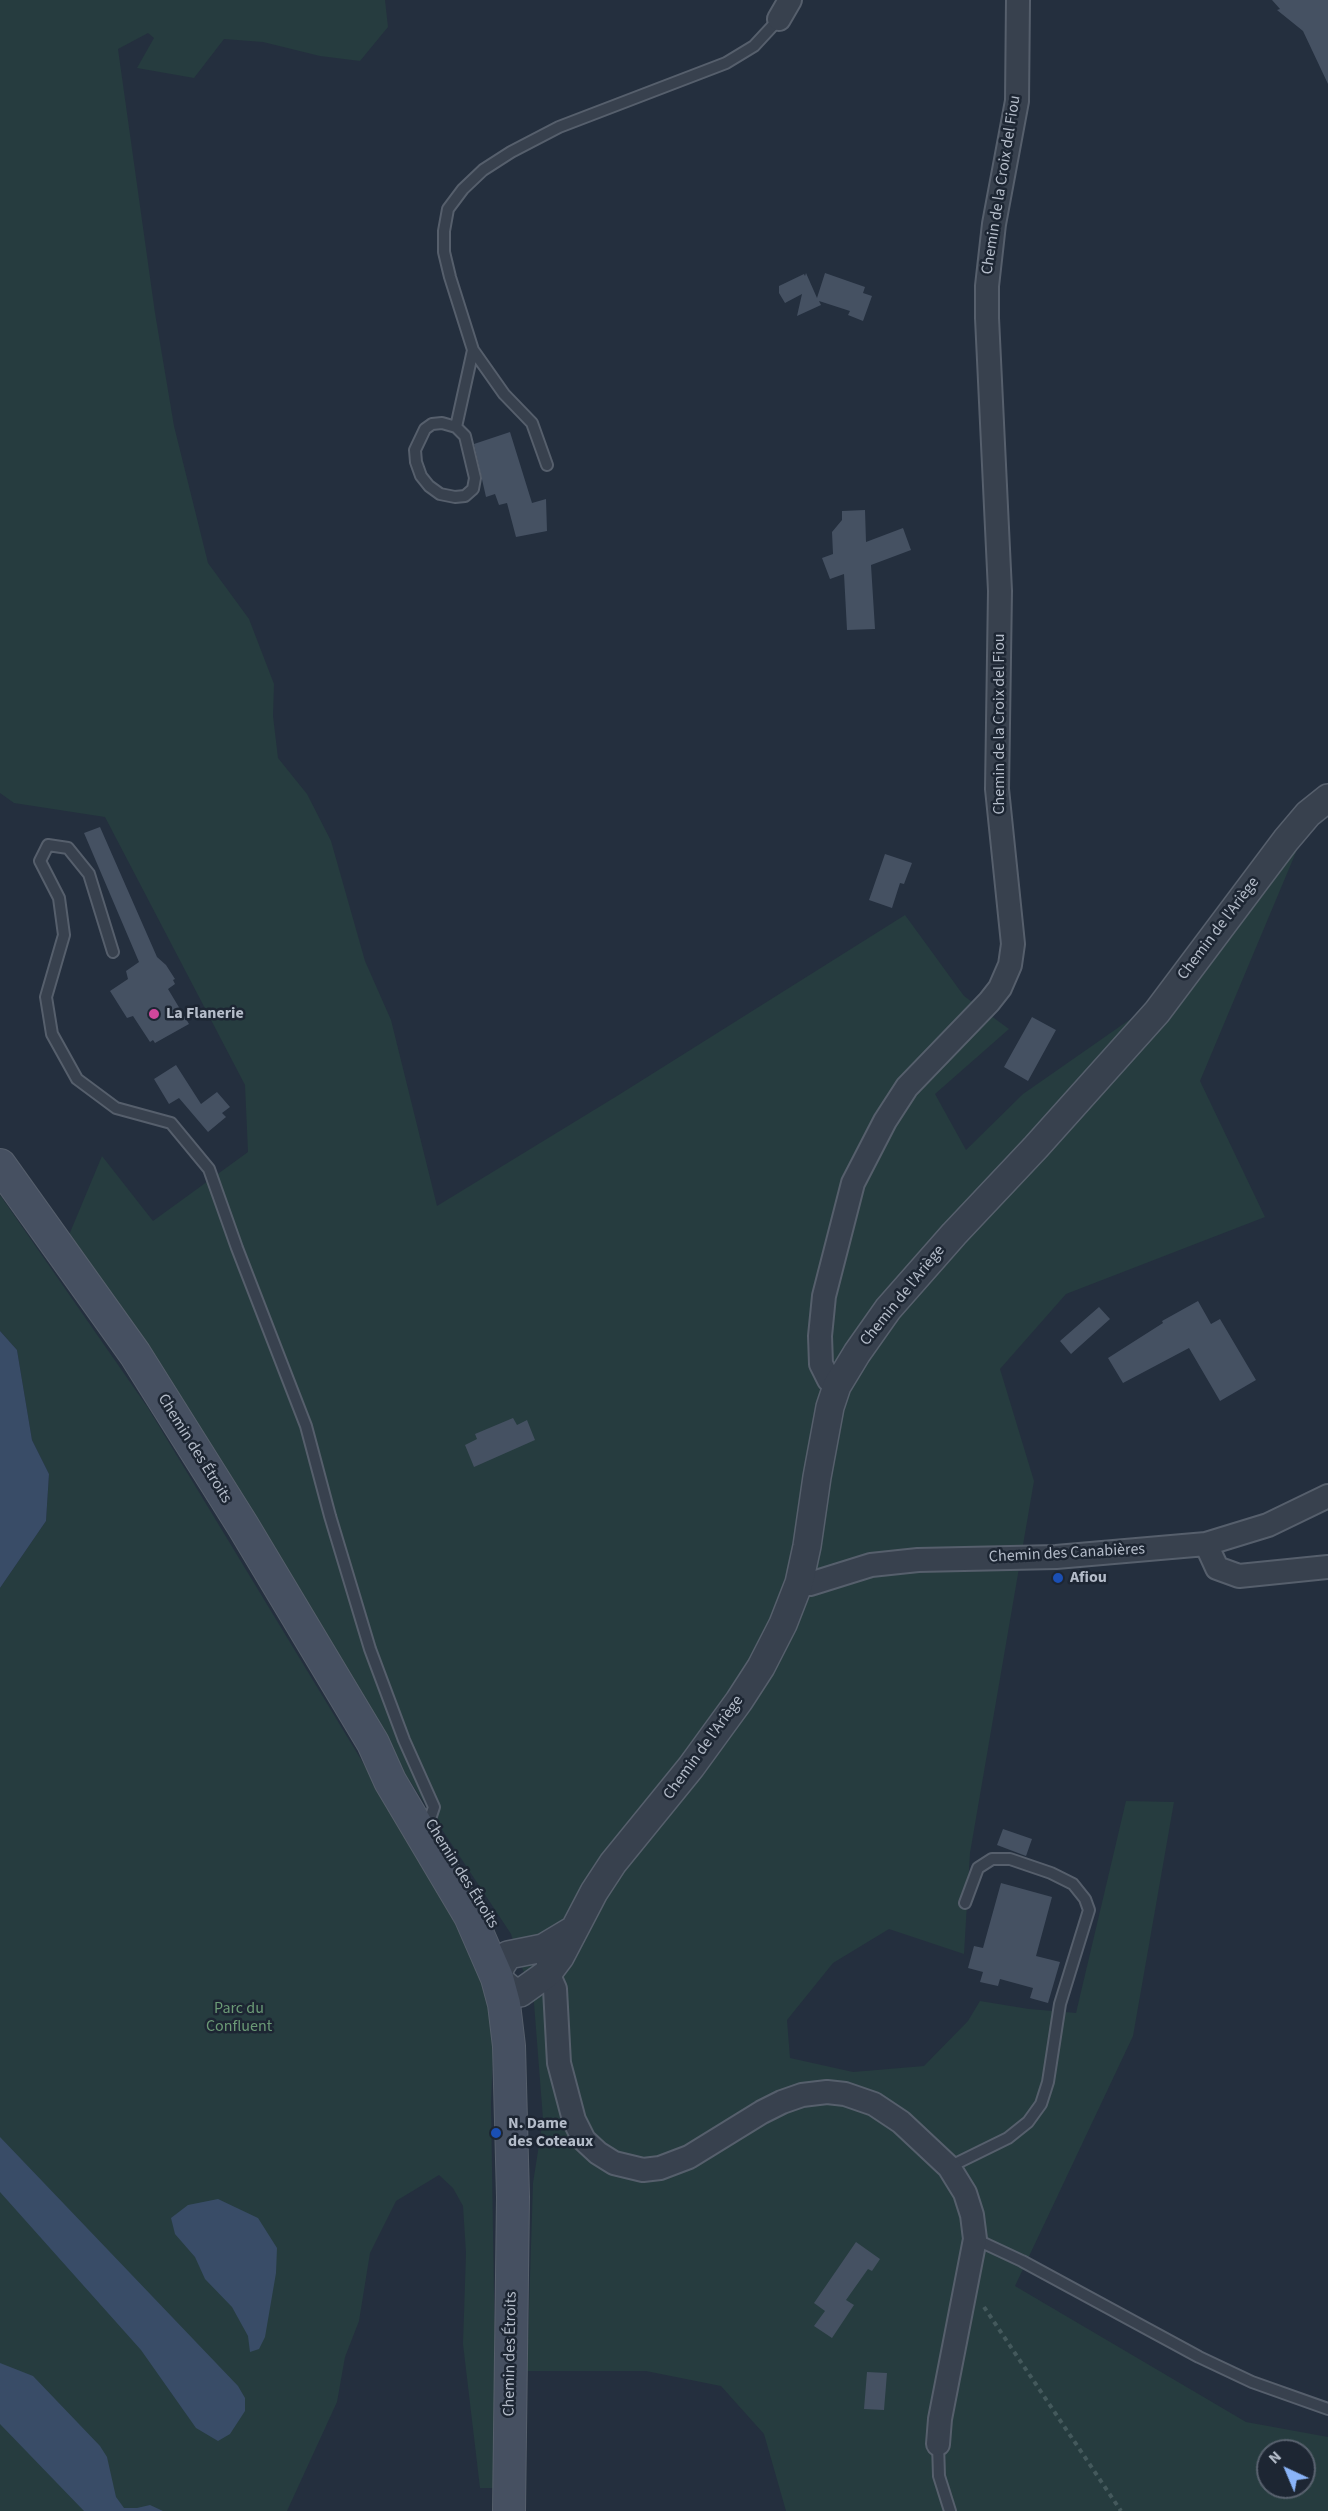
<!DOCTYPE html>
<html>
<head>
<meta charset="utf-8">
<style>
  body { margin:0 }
  #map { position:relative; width:1328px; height:2511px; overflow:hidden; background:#242f3e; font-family:"Source Sans 3",sans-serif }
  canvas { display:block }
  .north { position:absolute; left:1256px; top:2439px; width:60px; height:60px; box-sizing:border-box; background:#1d2633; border:2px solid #59626f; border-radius:50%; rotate:316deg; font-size:16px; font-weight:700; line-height:24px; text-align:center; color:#b4bcc9 }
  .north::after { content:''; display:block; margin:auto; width:21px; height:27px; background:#8ab4f8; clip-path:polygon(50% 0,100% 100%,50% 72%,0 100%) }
</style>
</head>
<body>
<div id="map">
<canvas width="1328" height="2511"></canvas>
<div class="north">N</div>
</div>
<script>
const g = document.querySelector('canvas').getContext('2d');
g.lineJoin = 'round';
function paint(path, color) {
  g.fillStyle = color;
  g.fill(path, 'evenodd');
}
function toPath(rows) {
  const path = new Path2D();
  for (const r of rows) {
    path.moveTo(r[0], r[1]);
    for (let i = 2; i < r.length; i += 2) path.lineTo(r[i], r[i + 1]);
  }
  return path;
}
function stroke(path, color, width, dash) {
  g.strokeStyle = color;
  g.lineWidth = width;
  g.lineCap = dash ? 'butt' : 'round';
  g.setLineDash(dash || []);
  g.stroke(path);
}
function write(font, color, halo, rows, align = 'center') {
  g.font = font + ' "Source Sans 3",sans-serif';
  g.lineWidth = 5;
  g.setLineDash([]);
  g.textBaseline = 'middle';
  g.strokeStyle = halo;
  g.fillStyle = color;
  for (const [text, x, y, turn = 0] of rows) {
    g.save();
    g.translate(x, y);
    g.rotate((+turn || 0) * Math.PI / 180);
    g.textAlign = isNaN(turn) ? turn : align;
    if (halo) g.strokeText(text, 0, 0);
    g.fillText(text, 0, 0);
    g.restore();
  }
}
paint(toPath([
  [0,0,385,0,388,27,360,61,320,56,263,42,224,39,194,78,137,68,154,38,148,33,118,49,155,313,174,426,208,563,249,619,274,684,273,716,278,758,307,794,331,841,365,961,391,1020,437,1206,617,1096,905,915,964,996,1009,1029,935,1094,966,1150,1023,1094,1142,1011,1317,802,1200,1081,1265,1217,1066,1294,1000,1369,1034,1481,970,1853,964,1954,889,1929,833,1963,787,2020,790,2058,853,2072,924,2066,968,2021,980,2001,1029,2009,1076,2013,1126,1801,1174,1802,1133,2036,1015,2286,1246,2422,1328,2437,1328,2511,786,2511,764,2434,721,2386,646,2371,527,2371,533,2183,543,2119,534,2003,511,1934,398,1763,69,1235,102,1156,153,1221,248,1152,245,1085,105,817,14,803,0,793],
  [1268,2451,1304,2451,1304,2487,1268,2487],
  [0,1195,148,1408,454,1913,481,1975,494,2031,491,2103,497,2488,480,2488,463,2344,466,2253,463,2206,453,2188,439,2175,396,2201,370,2253,359,2321,345,2357,337,2402,287,2511,0,2511,0,1588,46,1521,49,1474,32,1440,17,1350,0,1331]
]), '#263c3f');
paint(toPath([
  [0,1331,17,1350,32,1440,49,1474,46,1521,0,1588],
  [0,2137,238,2386,245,2398,245,2411,230,2434,218,2441,196,2428,141,2350,0,2192],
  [218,2199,258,2218,277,2248,276,2273,265,2337,259,2349,250,2352,248,2336,232,2307,205,2279,195,2257,175,2234,171,2218,188,2205],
  [0,2363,33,2376,100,2446,107,2457,116,2497,124,2508,137,2508,150,2505,163,2511,84,2511,0,2424]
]), '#394c67');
paint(toPath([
  [1272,0,1328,0,1328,84,1303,31,1277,10,1280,9],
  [806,273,817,298,825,273,865,287,863,293,872,296,863,321,848,315,850,311,819,301,821,305,797,316,802,294,785,303,779,293,779,286,804,274,805,276],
  [510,432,532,503,546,499,547,531,516,537,507,503,499,505,495,494,486,497,474,444],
  [865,510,866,542,903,528,911,550,871,565,875,629,847,630,844,574,830,579,822,558,833,554,832,532,842,520,842,511],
  [100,827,157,957,166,965,175,979,173,980,175,984,168,989,189,1024,155,1043,153,1040,150,1042,133,1016,127,1018,110,991,128,979,126,971,139,962,84,833],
  [885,854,912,863,904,884,900,883,892,908,869,900],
  [1032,1017,1056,1030,1028,1081,1004,1067],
  [176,1065,201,1104,217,1092,230,1107,222,1113,226,1117,208,1132,179,1098,169,1104,154,1079],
  [1198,1301,1211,1324,1220,1319,1256,1380,1220,1401,1189,1348,1123,1383,1108,1358,1163,1323,1162,1321],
  [1099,1307,1110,1319,1071,1354,1060,1341],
  [513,1418,517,1425,527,1420,535,1440,474,1467,465,1445,477,1439,475,1434],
  [1003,1829,1032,1839,1026,1856,997,1845],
  [1001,1883,1052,1897,1036,1956,1060,1962,1048,2003,1030,1998,1033,1988,1000,1979,998,1986,980,1982,983,1972,968,1968,974,1946,983,1948],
  [856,2242,880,2259,872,2271,868,2269,846,2300,854,2305,832,2338,814,2326,825,2311,814,2303],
  [867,2372,887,2373,884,2410,864,2409]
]), '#455162');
const service = toPath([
  [456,427,442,423,432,424,425,429,415,450,416,462,421,476,429,486,440,494,455,497,465,496,473,489,475,478,465,436,456,427,473,350],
  [547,465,532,423,504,394,473,350,450,277,444,252,444,231,448,209,463,189,483,170,511,152,559,127,726,63,754,46,779,19],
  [113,952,89,874,68,848,48,845,40,861,59,898,64,935,46,997,52,1034,77,1079,116,1108,171,1123,209,1169,237,1248,306,1426,330,1516,370,1649,404,1740,434,1807,431,1816,419,1825],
  [949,2167,1008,2138,1028,2122,1041,2104,1048,2082,1060,2004,1089,1910,1085,1899,1073,1884,1051,1873,1010,1859,992,1859,978,1868,965,1903],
  [975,2239,1022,2261,1199,2357,1252,2382,1328,2409],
  [938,2444,939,2476,950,2511]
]);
const minor = toPath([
  [779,19,790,0],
  [837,1386,829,1380,821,1364,820,1336,824,1296,853,1183,885,1121,907,1087,989,1002,1000,988,1010,965,1013,944,997,789,1000,591,987,318,987,286,994,224,1017,101,1018,0],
  [1206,1544,1217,1568,1239,1576,1328,1567],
  [799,1583,810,1584,871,1565,918,1560,1056,1557,1206,1544,1268,1525,1328,1496],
  [548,1957,548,1973,555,1989,559,2063,574,2120,584,2140,598,2153,614,2163,643,2170,660,2168,689,2157,762,2112,782,2102,802,2095,827,2092,845,2094,874,2104,901,2122,949,2167,965,2193,972,2215,975,2239,940,2419,938,2444]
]);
const tertiary = toPath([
  [573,1930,543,1948,508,1955,501,1966,497,1978,510,1989,520,1993,548,1973,560,1957,594,1892,613,1863,691,1767,739,1701,761,1667,783,1624,799,1583,807,1546,817,1477,830,1407,837,1386,857,1353,888,1309,954,1234,1036,1147,1157,1012,1286,840,1308,814,1328,798]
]);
const secondary = toPath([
  [0,1165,135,1354,243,1526,373,1743,390,1781,470,1916,497,1978,504,2004,509,2046,513,2197,509,2511]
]);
stroke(service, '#565f6c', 14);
stroke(minor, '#565f6c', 26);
stroke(tertiary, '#565f6c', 30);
stroke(secondary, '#565f6c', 34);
stroke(toPath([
  [984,2307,1121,2511]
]), '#44595c', 4, [4.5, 4.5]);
stroke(service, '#38414e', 10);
stroke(minor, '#38414e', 22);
stroke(tertiary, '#38414e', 27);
stroke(secondary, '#465061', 32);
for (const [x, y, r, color] of [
  [154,1014,6,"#d1479c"],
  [1058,1578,6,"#1a4fb4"],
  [496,2133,6,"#1a4fb4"]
]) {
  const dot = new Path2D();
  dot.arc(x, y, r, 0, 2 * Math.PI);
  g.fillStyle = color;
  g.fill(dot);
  stroke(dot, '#1d2633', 2);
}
write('16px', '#b4bcc9', '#1d2633', [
  ["Chemin de la Croix del Fiou",1002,185,-81],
  ["Chemin de la Croix del Fiou",1000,724,-90],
  ["Chemin de l'Ariège",1219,929,-53],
  ["Chemin de l'Ariège",903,1296,-51],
  ["Chemin des Étroits",194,1449,58],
  ["Chemin des Canabières",1067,1554,-3],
  ["Chemin de l'Ariège",704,1748,-54],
  ["Chemin des Étroits",461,1874,58],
  ["Chemin des Étroits",511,2354,-89]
]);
write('bold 16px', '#b4bcc9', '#1d2633', [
  ["La Flanerie",166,1014],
  ["Afiou",1070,1578],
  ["N. Dame",508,2124],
  ["des Coteaux",508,2142]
], 'left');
write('16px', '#6b9a76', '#1d2633', [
  ["Parc du",239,2009],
  ["Confluent",239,2027]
]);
</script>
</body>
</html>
